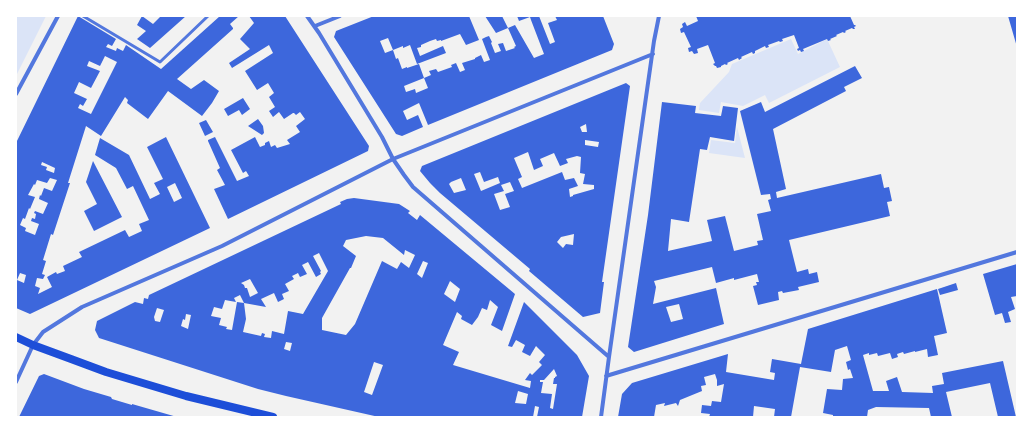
<!DOCTYPE html>
<html>
<head>
<meta charset="utf-8">
<style>
  body { margin:0 }
  #map { position:relative; width:1033px; height:433px; overflow:hidden; background:#f2f2f2; font-family:"Titillium Web",sans-serif }
  canvas { display:block }
  .frame { position:absolute; inset:0; border:17px solid #fff; pointer-events:none }
</style>
</head>
<body>
<div id="map">
<canvas width="1033" height="433"></canvas>
<div class="frame"></div>
</div>
<script>
const g = document.querySelector('canvas').getContext('2d');
g.lineJoin = 'round';
function paint(path, color) {
  g.fillStyle = color;
  g.fill(path, 'evenodd');
}
function toPath(rows) {
  const path = new Path2D();
  for (const r of rows) {
    path.moveTo(r[0], r[1]);
    for (let i = 2; i < r.length; i += 2) path.lineTo(r[i], r[i + 1]);
  }
  return path;
}
function stroke(path, color, width, dash) {
  g.strokeStyle = color;
  g.lineWidth = width;
  g.lineCap = dash ? 'butt' : 'round';
  g.setLineDash(dash || []);
  g.stroke(path);
}
paint(toPath([
  [16,16,46,16,16,76],
  [791,39,798,54,827,39,840,67,769,103,765,95,743,106,721,102,719,113,699,110,700,103,729,72,732,64],
  [737,127,745,158,709,153,711,140,735,143]
]), '#dbe4f7');
paint(toPath([
  [78,16,116,39,112,46,108,44,106,47,116,51,117,48,123,51,126,45,161,69,220,16,239,16,230,24,233,28,233,29,177,79,191,89,204,80,219,91,212,103,202,116,168,91,148,119,127,103,128,100,125,97,101,136,86,126,68,183,70,183,53,235,51,234,43,260,46,261,42,274,45,275,43,279,37,278,35,286,40,288,38,294,52,287,47,277,56,272,57,274,65,271,63,266,82,257,79,252,125,230,129,237,142,231,139,224,149,220,133,186,127,189,116,168,95,155,100,138,129,155,150,199,160,194,154,183,163,179,147,147,166,137,210,228,30,314,16,308,16,143],
  [105,56,117,62,91,114,78,108,80,104,83,106,87,99,74,93,79,82,91,88,100,71,87,66,89,61,100,66],
  [42,162,55,168,54,173,46,170,47,167,41,165],
  [50,178,57,180,52,191,44,188,41,196,40,195,39,199,48,203,43,214,35,211,34,213,36,214,35,219,32,218,31,221,39,224,35,235,25,231,26,228,20,225,23,218,25,219,29,208,30,209,35,197,28,195,34,184,35,185,37,180,47,183],
  [175,183,182,198,174,202,167,187],
  [20,273,26,275,24,283,17,280],
  [142,16,153,24,161,16,186,16,150,48,137,39,146,31,137,25],
  [249,16,285,16,369,146,368,151,228,219,214,189,225,185,217,170,220,168,208,141,208,140,215,137,237,181,249,176,246,171,243,173,231,150,255,137,260,147,265,145,265,143,269,141,271,147,275,145,277,148,290,144,287,140,300,132,296,126,305,119,300,112,296,115,294,113,293,113,284,119,279,112,273,117,269,111,275,107,269,97,274,93,268,83,257,90,245,71,273,53,269,45,232,68,229,63,250,49,240,39,254,23],
  [374,16,469,16,479,40,466,45,460,34,441,41,441,40,437,41,436,39,430,41,421,45,421,47,417,48,420,56,443,46,446,53,417,64,410,45,403,48,403,46,393,50,396,59,398,58,402,69,407,67,407,68,419,64,424,78,404,86,406,92,415,89,416,93,428,88,424,78,431,75,429,71,436,69,438,72,452,67,451,65,456,63,460,72,465,70,462,63,475,59,475,58,481,55,484,62,490,60,482,39,486,37,489,36,492,42,491,43,495,53,501,51,498,44,503,43,506,51,515,48,514,47,516,46,508,28,496,33,485,16,502,16,508,28,515,25,534,58,544,54,531,20,530,17,519,21,517,16,539,16,550,44,555,42,548,23,557,20,555,16,603,16,614,44,612,50,428,125,419,103,403,111,407,120,418,115,423,127,402,136,396,134,334,37,336,31],
  [388,38,393,50,385,53,380,41],
  [696,16,850,16,854,25,855,25,856,26,854,27,855,29,853,29,852,28,845,31,846,32,844,33,843,32,836,35,837,36,830,39,831,40,828,41,827,39,803,49,804,51,801,52,800,50,798,51,797,49,799,48,794,35,782,39,783,41,780,42,779,41,768,45,769,47,766,48,765,46,755,51,755,53,753,54,752,52,741,57,742,58,739,60,738,58,727,63,728,64,726,65,725,64,721,66,721,67,717,68,716,66,715,66,713,64,715,63,708,45,697,49,698,53,694,54,692,51,689,52,688,48,691,47,684,32,681,33,680,29,683,27,682,24,685,22,687,26,698,21],
  [1008,16,1016,16,1017,47],
  [855,66,862,78,844,87,846,91,773,129,786,189,776,192,777,198,881,174,884,188,889,187,892,201,887,202,890,216,789,240,797,272,808,269,809,274,817,272,819,282,798,287,799,290,783,293,782,291,778,292,779,300,758,305,753,286,757,285,756,282,759,282,757,274,734,280,734,278,716,283,712,267,654,281,656,287,653,304,716,288,724,324,634,352,628,347,648,215,662,102,696,106,695,113,721,116,723,106,738,108,734,141,710,137,707,150,700,149,689,222,671,219,668,251,712,241,707,220,725,216,734,251,758,245,757,241,763,240,757,214,771,211,768,200,771,199,770,194,761,195,740,111,761,102,765,112],
  [679,304,683,319,671,322,666,307],
  [626,83,630,86,602,282,604,282,600,313,583,317,529,271,530,269,440,193,430,183,420,171,422,166],
  [586,124,587,132,582,132,580,127],
  [585,140,599,142,598,147,585,145],
  [528,152,534,170,543,166,540,159,554,153,560,166,568,163,566,159,577,156,581,157,580,173,585,174,583,184,594,185,594,189,573,195,573,196,570,197,569,189,578,186,574,178,565,180,562,172,522,188,518,179,522,177,514,158],
  [480,172,484,182,498,177,500,183,481,191,474,174],
  [461,178,466,190,454,193,449,184,451,182],
  [510,182,514,191,505,194,510,207,500,210,494,194,504,191,501,185],
  [574,234,573,245,566,244,563,248,557,242,561,237],
  [243,98,250,109,242,115,239,110,228,116,224,109],
  [258,119,263,126,264,133,262,135,248,126],
  [206,120,213,132,205,136,199,123],
  [93,161,122,217,94,231,84,211,97,204,86,182],
  [354,198,399,204,410,211,408,213,417,220,420,215,515,294,502,331,491,325,498,307,490,300,487,310,482,308,478,317,472,325,461,319,462,316,457,312,443,345,459,352,453,365,530,388,531,381,525,380,530,373,532,375,542,365,539,362,545,355,536,346,530,356,522,352,525,345,516,340,512,347,508,346,524,302,577,355,589,376,582,417,537,417,539,407,535,406,533,417,379,417,286,396,258,389,99,338,95,330,97,321,135,302,143,304,144,298,148,299,149,295,341,204,340,202,347,199],
  [366,236,383,238,404,255,405,250,415,255,409,268,401,262,397,269,382,261,355,324,346,335,322,330,322,318,350,268,351,268,356,256,343,246,346,240],
  [319,253,328,271,303,314,288,311,284,334,272,331,271,338,264,337,265,334,262,333,261,336,243,332,246,319,244,303,266,307,261,299,274,293,278,302,284,299,282,294,289,291,285,284,294,279,292,276,298,273,300,277,307,274,302,265,308,262,316,277,321,274,320,272,321,271,313,256],
  [423,261,428,263,422,278,417,274],
  [250,279,258,293,250,297,247,288,245,288,244,285,241,283],
  [450,281,460,289,455,302,444,294],
  [240,295,244,303,237,302,232,330,226,329,227,327,219,325,221,318,211,316,214,307,222,309,225,300,236,302,234,298],
  [157,308,164,310,160,322,155,321,154,317],
  [186,314,191,315,188,329,181,326,183,319,185,320],
  [286,342,292,343,290,351,284,349],
  [374,362,383,365,372,395,364,392],
  [554,369,557,376,555,377,555,378,554,378,553,384,557,384,553,409,550,408,552,394,541,393,543,382,540,382,540,380,544,380],
  [518,391,528,394,526,404,515,403],
  [1017,264,1017,296,1011,297,1015,309,1008,312,1011,322,1005,323,1002,313,995,315,983,274],
  [956,283,958,290,940,295,938,289],
  [937,289,947,333,934,336,938,355,928,357,927,349,915,352,915,351,904,354,903,352,897,354,898,357,892,359,890,353,878,356,877,353,869,355,869,353,863,355,873,391,889,391,886,381,897,377,902,392,933,393,932,386,944,384,942,373,1003,361,1016,417,998,417,990,383,946,392,952,417,931,417,929,408,876,407,868,410,867,417,833,417,833,415,823,413,827,389,842,390,843,379,853,378,850,369,848,370,846,362,851,360,847,346,835,350,831,372,800,367,791,417,774,417,775,409,754,406,753,417,709,417,710,414,701,413,702,405,711,406,712,401,721,402,724,384,717,386,717,380,715,374,704,377,706,385,701,386,702,391,680,400,678,406,676,403,664,406,665,403,656,405,654,417,618,417,622,394,632,383,728,354,726,372,774,380,775,373,770,372,772,359,801,364,808,329],
  [44,374,84,389,111,397,112,399,132,405,132,404,177,417,19,417,39,376]
]), '#3d67dc');
stroke(toPath([
  [83,16,160,62,208,16]
]), '#5277de', 3);
stroke(toPath([
  [307,16,319,33,382,137,393,159,404,175,413,187,609,357],
  [315,26,340,16],
  [16,94,58,16],
  [606,376,1017,252],
  [16,382,33,345,43,332,82,307,222,246,393,159,653,54],
  [601,417,609,357,654,41,659,16]
]), '#5277de', 4);
stroke(toPath([
  [16,337,33,345,71,359,106,372,186,396,273,417]
]), '#1d4ed8', 8);
</script>
</body>
</html>
